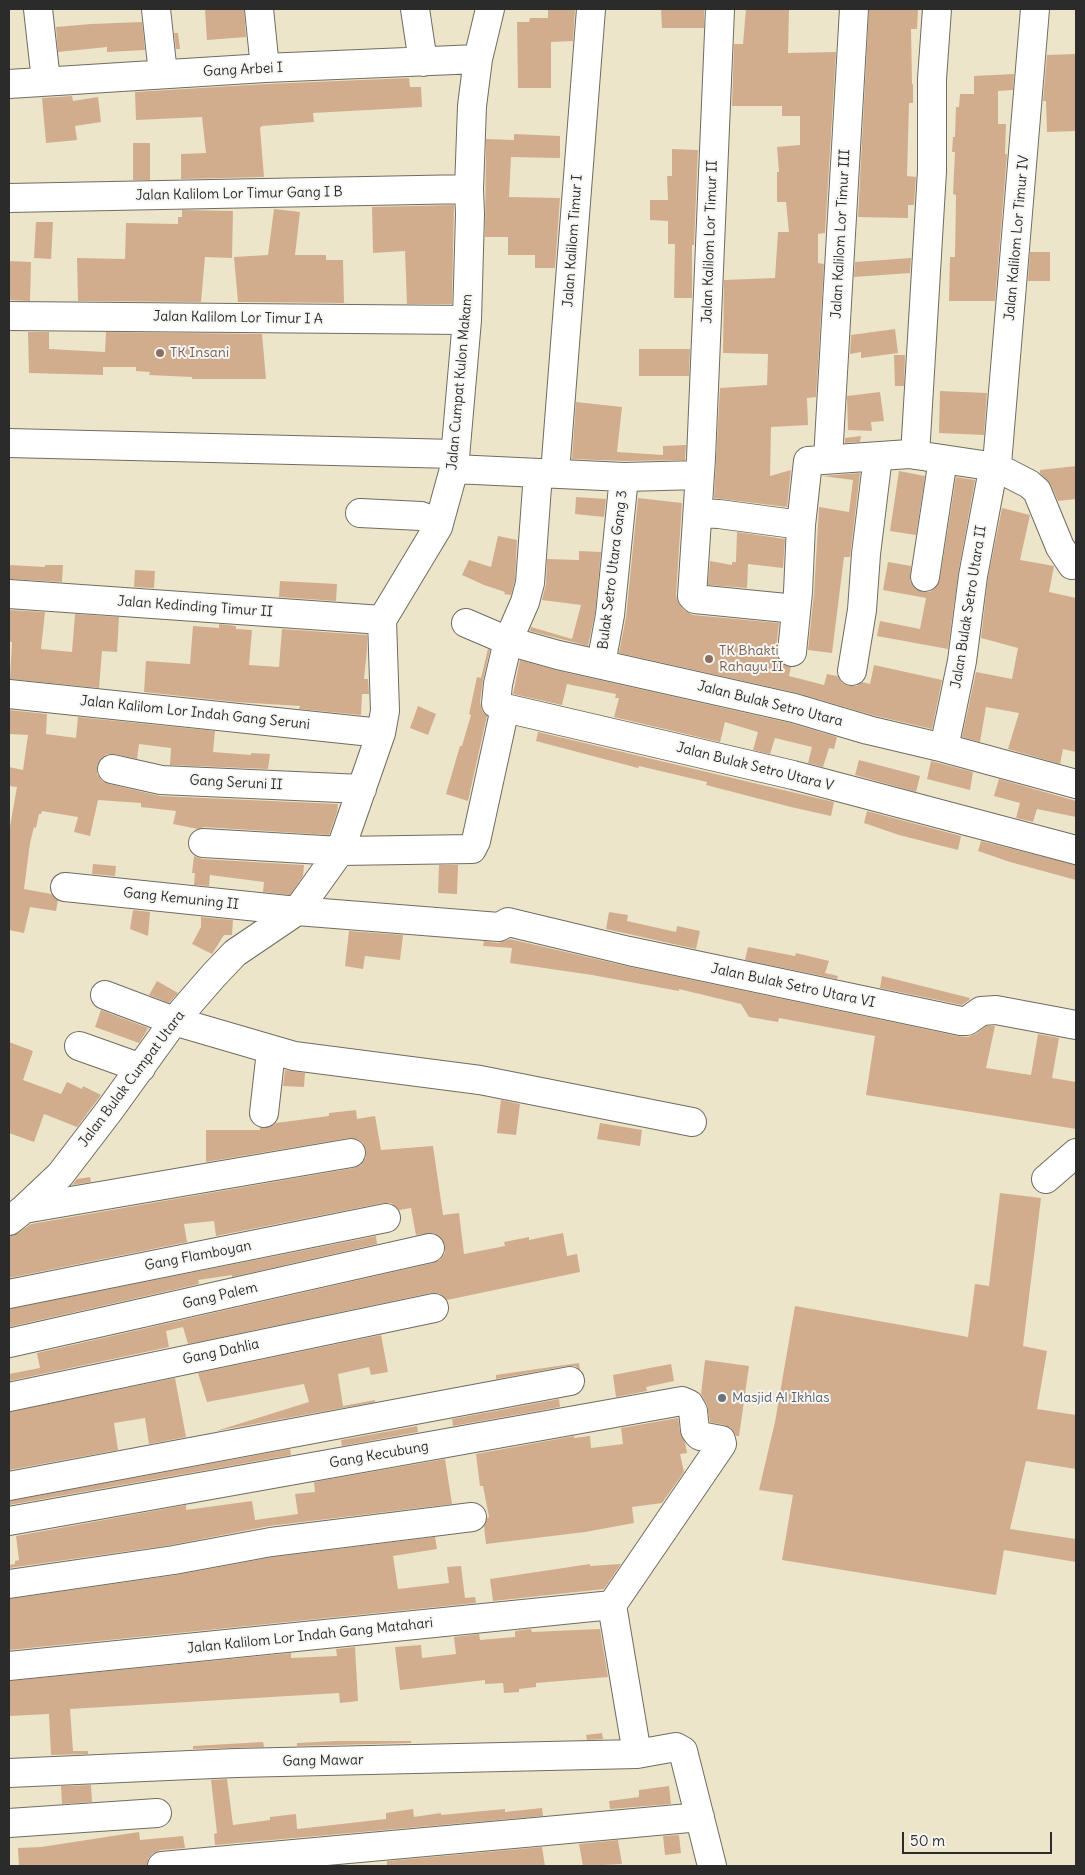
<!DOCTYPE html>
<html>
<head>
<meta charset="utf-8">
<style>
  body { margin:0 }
  #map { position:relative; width:1085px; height:1875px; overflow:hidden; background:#ede5c9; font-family:Delius,sans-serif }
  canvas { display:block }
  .frame { position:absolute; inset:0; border:10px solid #2b2b2b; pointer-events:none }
  .scale { position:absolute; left:902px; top:1832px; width:150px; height:22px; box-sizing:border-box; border:2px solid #2b2b2b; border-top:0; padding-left:6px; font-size:15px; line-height:18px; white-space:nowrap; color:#2b2b2b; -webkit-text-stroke:4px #f6f6f2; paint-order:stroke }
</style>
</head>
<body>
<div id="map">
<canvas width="1085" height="1875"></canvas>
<div class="frame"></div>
<div class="scale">50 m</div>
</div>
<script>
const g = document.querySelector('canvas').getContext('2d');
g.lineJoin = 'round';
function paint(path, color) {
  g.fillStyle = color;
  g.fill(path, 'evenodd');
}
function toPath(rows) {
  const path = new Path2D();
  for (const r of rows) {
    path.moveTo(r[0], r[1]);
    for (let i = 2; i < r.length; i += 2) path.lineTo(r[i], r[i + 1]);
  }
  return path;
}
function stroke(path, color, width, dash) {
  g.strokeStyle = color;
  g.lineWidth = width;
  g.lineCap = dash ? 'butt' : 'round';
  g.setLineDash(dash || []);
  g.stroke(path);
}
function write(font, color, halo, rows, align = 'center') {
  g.font = font + ' Delius,sans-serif';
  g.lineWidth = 4;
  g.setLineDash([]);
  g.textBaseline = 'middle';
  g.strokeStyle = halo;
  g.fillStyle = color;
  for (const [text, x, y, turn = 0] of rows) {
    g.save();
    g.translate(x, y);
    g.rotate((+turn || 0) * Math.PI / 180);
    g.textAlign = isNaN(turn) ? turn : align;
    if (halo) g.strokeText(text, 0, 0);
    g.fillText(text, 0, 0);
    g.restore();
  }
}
paint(toPath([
  [216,9,244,9,246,37,207,40,205,10],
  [548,9,575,9,573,41,551,42,551,88,518,88,517,22,529,22,530,18,548,18],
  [661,9,704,9,704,28,662,28],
  [746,9,789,9,788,53,836,52,825,233,818,234,818,263,824,264,816,397,807,398,808,425,771,427,770,476,791,470,787,507,714,498,720,388,767,385,768,354,723,353,724,280,775,278,778,232,789,232,786,202,777,202,777,172,779,172,777,147,800,145,800,116,782,116,782,106,732,106,734,44,743,44],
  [869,9,918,9,917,29,911,29,912,84,913,84,913,103,909,103,907,176,916,177,914,205,908,205,908,218,858,217],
  [142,22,145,50,107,52,107,47,58,52,56,27,91,24],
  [174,33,178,33,180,49,176,49],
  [1076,54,1076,131,1047,132,1046,101,1043,101,1047,55],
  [1014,74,1013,90,998,91,998,124,1006,124,1005,154,1007,154,995,301,949,301,950,257,955,257,956,195,953,194,955,152,952,152,953,137,955,137,956,107,959,107,960,94,974,94,974,76],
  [409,78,410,87,421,87,422,107,313,113,314,122,262,126,260,128,264,177,181,179,181,154,206,153,202,117,136,120,135,92,266,84],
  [72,96,73,101,98,97,101,122,75,126,77,140,46,143,42,98],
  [514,134,560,136,560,158,511,157,509,197,560,198,555,268,535,268,535,255,508,255,508,237,485,237,486,139,514,140],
  [133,143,150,143,150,180,133,180],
  [672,149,698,150,694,245,692,245,692,298,674,298,675,244,668,244,668,221,650,220,650,200,668,200,667,176,672,176],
  [454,205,452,304,407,304,405,251,373,253,372,207],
  [274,209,300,212,295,255,326,255,326,260,343,260,344,303,238,302,234,257,268,255],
  [182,210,233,211,232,258,205,257,201,302,78,301,77,258,125,259,126,223,178,224,178,217,182,217],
  [36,222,53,222,51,259,34,258],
  [1030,252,1050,252,1050,281,1028,281],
  [911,258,910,273,854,277,855,262],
  [9,261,31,262,30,301,9,300],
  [895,329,898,353,861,358,861,352,850,354,851,335],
  [28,332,49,332,49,349,105,352,106,332,262,334,266,379,192,379,192,377,149,375,150,372,136,371,136,367,103,367,103,375,29,373],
  [639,349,690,349,689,376,639,376],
  [894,355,905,355,904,386,895,386],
  [940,391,987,393,984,435,939,433],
  [880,392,884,421,871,422,872,431,848,430,847,396],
  [576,402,622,407,617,452,663,455,663,446,686,445,685,460,624,461,572,459],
  [861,436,860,442,845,443,845,438],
  [1076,466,1076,499,1058,501,1051,485,1040,473,1040,470],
  [899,471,925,476,916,535,890,531],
  [860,473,850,557,844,557,832,653,808,650,814,593,819,507,849,512,853,480,822,476],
  [956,477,975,480,958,574,948,649,877,636,880,621,920,629,926,598,883,590,888,562,911,566,910,582,916,589,923,592,930,592,937,586,940,579],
  [576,497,606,499,604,517,575,514],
  [638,498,682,503,676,595,678,602,684,610,693,615,779,623,776,650,778,658,783,664,791,667,789,676,824,685,827,674,837,676,842,683,849,686,857,686,862,682,870,684,874,665,942,680,932,729,872,715,797,693,619,653,626,617],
  [1002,508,1030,515,1020,560,1054,566,1049,592,1076,598,1076,752,1063,749,1060,764,1008,749,1019,713,986,707,980,742,962,737,976,672,1012,679,1018,648,981,638,988,578],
  [737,532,785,539,783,568,748,564,747,588,708,585,710,561,732,565,732,562,736,562],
  [498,536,517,540,515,580,511,595,504,594,505,592,484,585,462,575,469,560,491,567],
  [579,551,601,552,595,613,588,646,530,631,531,627,572,639,581,605,542,600,546,584,547,559,579,560],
  [9,565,45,567,45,565,63,565,62,582,9,579],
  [135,570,155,571,154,588,134,587],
  [280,581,337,584,336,601,279,597],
  [9,610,45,612,41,649,72,652,75,614,119,617,117,652,102,651,99,688,10,679,12,642,9,642],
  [219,624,236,626,236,629,252,630,249,665,279,667,282,629,367,635,367,650,364,679,368,679,369,694,362,694,361,715,299,709,300,706,236,702,144,692,146,661,190,664,193,626,219,628],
  [488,649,490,650,483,680,480,702,482,711,487,716,468,801,446,794,460,746,462,746,471,715,469,714,477,677,481,678],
  [520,660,555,670,790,723,837,737,834,749,829,748,823,767,808,763,812,747,775,738,770,754,753,750,758,732,728,723,725,722,720,742,614,717,619,698,615,698,616,694,567,684,562,705,513,694],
  [418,706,436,714,428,735,410,728],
  [9,710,47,714,46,734,76,738,78,717,215,731,213,752,251,755,251,753,270,754,268,769,170,765,171,748,139,744,137,759,115,754,107,754,101,758,97,765,97,774,102,781,109,784,160,796,338,804,337,812,329,835,204,827,198,829,173,824,176,811,141,807,141,803,98,800,90,836,74,832,78,817,42,811,41,814,39,814,36,828,34,827,30,843,24,889,51,894,58,900,56,911,30,907,24,933,9,930,9,832,17,787,9,786,9,767,23,770,28,735,9,734],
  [538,732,834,802,831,816,791,807,706,785,707,782,639,766,638,768,536,741],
  [859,760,920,776,916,792,855,775],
  [931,761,973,772,970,790,927,779],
  [999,779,1076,801,1076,817,1037,809,1033,822,1016,818,1020,803,994,796],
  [867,811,961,836,958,850,899,835,864,823],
  [981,841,1076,865,1076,880,1010,862,978,851],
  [194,856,202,859,304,865,303,876,290,895,263,892,264,882,210,875,209,886,194,885,195,873,192,873],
  [93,864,116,866,115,876,92,874],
  [439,865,458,865,457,894,438,893],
  [133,910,150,912,148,936,130,929],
  [609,912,628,915,627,921,676,932,677,926,700,931,696,949,606,929],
  [201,917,233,920,232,935,224,935,212,954,192,944,201,927],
  [349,931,403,935,400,960,365,956,363,969,345,966],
  [510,939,626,966,958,1036,968,1037,976,1034,986,1026,995,1026,986,1068,1031,1075,1038,1034,1059,1038,1052,1078,1076,1082,1076,1129,866,1095,875,1036,779,1018,778,1022,749,1017,741,1004,679,989,679,991,592,975,510,963,512,948,483,946,484,941,498,943],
  [748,947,795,956,796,953,829,961,825,973,838,976,837,979,745,960],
  [882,976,970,998,969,1000,962,1005,880,988],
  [157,981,178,993,169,1003,149,995],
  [101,1010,148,1028,146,1032,139,1043,95,1027],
  [9,1042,33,1051,23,1080,61,1094,67,1082,82,1089,83,1086,101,1095,77,1127,44,1114,34,1142,9,1133],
  [285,1070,305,1073,304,1087,283,1086],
  [501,1100,520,1104,516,1135,497,1133],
  [356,1110,357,1119,375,1116,381,1150,433,1146,443,1215,459,1213,464,1254,505,1246,504,1242,529,1237,529,1240,563,1233,567,1256,577,1254,580,1272,447,1300,439,1293,431,1293,188,1344,183,1327,166,1331,169,1347,9,1381,9,1374,40,1368,37,1353,433,1263,440,1260,445,1253,445,1245,441,1237,434,1233,416,1235,411,1208,399,1210,391,1203,383,1203,216,1236,214,1221,184,1224,187,1242,9,1278,9,1236,18,1233,31,1224,354,1168,361,1165,366,1158,366,1150,363,1143,357,1139,349,1138,206,1162,206,1130,260,1130,260,1128,270,1127,276,1123,329,1116,329,1113],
  [600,1123,642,1130,640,1146,597,1139],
  [90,1177,91,1182,72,1185,77,1179],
  [1000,1193,1041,1198,1023,1346,1047,1351,1037,1409,1076,1415,1076,1469,1026,1461,1010,1529,1076,1539,1076,1562,1004,1550,996,1595,782,1560,793,1495,759,1490,775,1422,795,1306,968,1337,975,1284,989,1286],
  [376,1236,377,1244,232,1277,232,1275,198,1280,199,1284,9,1327,9,1309],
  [381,1335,388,1372,371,1375,369,1367,338,1374,343,1406,375,1400,375,1402,216,1431,309,1402,304,1384,207,1402,198,1373],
  [705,1360,749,1366,739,1436,736,1436,731,1428,724,1425,710,1422,707,1404,701,1394],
  [579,1363,580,1370,575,1366,567,1366,496,1379,496,1375],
  [671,1364,674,1381,646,1387,647,1391,616,1397,613,1375],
  [175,1378,186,1437,149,1444,145,1418,114,1423,118,1450,9,1470,9,1412],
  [559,1399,560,1407,453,1426,452,1419],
  [678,1418,680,1432,685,1442,687,1453,680,1454,684,1472,662,1503,632,1507,634,1523,585,1532,486,1544,484,1526,487,1518,489,1517,483,1486,480,1486,476,1454,574,1436,574,1438,590,1436,591,1448,623,1444,621,1428],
  [417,1426,418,1432,342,1446,341,1440],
  [290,1449,291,1455,9,1505,9,1501],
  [445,1459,452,1504,269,1526,171,1545,9,1568,9,1565,15,1564,15,1561,19,1560,16,1536,186,1505,186,1510,252,1501,255,1520,298,1514,295,1494,315,1492,314,1482],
  [435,1537,437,1549,393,1556,398,1589,449,1583,447,1567,461,1566,465,1598,475,1597,476,1603,9,1650,9,1599,176,1575,273,1557],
  [590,1564,590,1566,621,1564,604,1589,493,1601,490,1579],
  [531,1629,532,1632,600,1629,608,1677,536,1683,536,1687,519,1689,519,1692,504,1693,503,1683,485,1684,485,1680,400,1690,395,1647,421,1645,422,1658,456,1654,454,1637,479,1634,480,1640,515,1637,515,1631],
  [355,1647,358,1701,340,1703,339,1693,70,1709,73,1751,88,1751,88,1754,51,1755,49,1714,9,1716,9,1681,291,1653,291,1658,337,1656,336,1649],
  [602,1733,603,1739,587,1740,586,1735],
  [336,1741,411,1741,411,1743,297,1746,297,1743],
  [263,1742,264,1747,193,1749,193,1746],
  [227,1779,233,1825,270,1820,270,1817,296,1814,297,1829,386,1819,386,1813,413,1809,414,1817,441,1813,441,1815,505,1809,505,1812,542,1808,543,1816,215,1845,214,1834,217,1833,211,1780],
  [91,1785,92,1802,62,1804,61,1786],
  [669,1786,671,1804,610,1809,609,1801,639,1797,639,1790],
  [139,1832,140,1840,183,1836,185,1848,161,1850,153,1853,148,1859,147,1866,19,1866,18,1848,41,1847],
  [679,1835,681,1853,665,1855,663,1836],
  [618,1840,622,1864,583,1866,579,1844],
  [542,1847,545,1866,387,1866,387,1861]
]), '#d1ad8d');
const minor = toPath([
  [38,9,46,81],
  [156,9,163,74],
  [259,9,265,68],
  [415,9,423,62],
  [720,9,701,458,692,596,695,599,796,609],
  [9,84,265,68,478,59],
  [9,198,469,189],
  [9,316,467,320],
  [9,443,455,454],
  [915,455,932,171,932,79,937,9],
  [828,459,854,9],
  [454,469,624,477,700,475],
  [538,473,530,583,525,602,508,641,498,684,496,704,505,708,793,775,1076,850],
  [555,473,591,9],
  [360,513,421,516,439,523],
  [698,513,719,514,801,525],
  [925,577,943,459],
  [9,594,382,620],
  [466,623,508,641,558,655,794,708,868,730,944,748,1076,784],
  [792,652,798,592,801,525,808,461,909,454,996,467,1029,484,1037,491,1060,547,1072,565],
  [601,664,610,615,624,477],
  [852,671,862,610,866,554,878,456],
  [9,694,381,733],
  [944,748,962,661,973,576,992,475,997,464,1035,9],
  [112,769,161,780,362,789],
  [203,843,340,851,472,849,476,841,505,708],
  [65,887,297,911,499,927,508,922,629,951,961,1021,967,1021,981,1011,996,1010,1076,1025],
  [105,995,174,1021,294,1056,480,1080,692,1122],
  [79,1046,141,1068],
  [264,1113,271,1051],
  [1046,1179,1076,1153],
  [24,1209,351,1153],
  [9,1221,24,1209,60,1175,109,1111,174,1021,214,975,235,953,297,911,340,851,381,733,385,711,382,620,438,527,454,469,467,320,470,214,469,189,472,106,478,59,490,9],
  [9,1294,386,1218],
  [9,1343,430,1248],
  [9,1397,434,1308],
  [9,1486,570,1381],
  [9,1521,682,1401,689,1404,693,1411,695,1430,698,1434,700,1436,721,1440,722,1444,612,1605,637,1754,676,1747,683,1751,712,1866],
  [9,1584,174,1560,271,1542,472,1517],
  [9,1666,612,1605],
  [9,1773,236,1763,637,1754],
  [9,1823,157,1813],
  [162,1866,700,1817]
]);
stroke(minor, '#6f6c62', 30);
stroke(minor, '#fff', 28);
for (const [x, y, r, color] of [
  [160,353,5,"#8d6e63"],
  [709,659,5,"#8d6e63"],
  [722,1398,5,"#6b7280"]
]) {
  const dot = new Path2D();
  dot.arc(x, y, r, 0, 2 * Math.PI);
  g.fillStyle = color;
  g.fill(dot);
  stroke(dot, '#f6f6f2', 2);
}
write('14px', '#2b2b2b', '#f6f6f2', [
  ["Gang Arbei I",243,70,-3],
  ["Jalan Kalilom Lor Timur Gang I B",239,194,-1],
  ["Jalan Kalilom Lor Timur III",841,234,-87],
  ["Jalan Kalilom Lor Timur IV",1017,238,-85],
  ["Jalan Kalilom Timur I",573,241,-86],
  ["Jalan Kalilom Lor Timur II",710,242,-88],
  ["Jalan Kalilom Lor Timur I A",238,318,1],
  ["Jalan Cumpat Kulon Makam",460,382,-85],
  ["Bulak Setro Utara Gang 3",613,570,-83],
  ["Jalan Kedinding Timur II",195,607,4],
  ["Jalan Bulak Setro Utara II",969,607,-81],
  ["Jalan Bulak Setro Utara",770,704,14],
  ["Jalan Kalilom Lor Indah Gang Seruni",195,713,6],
  ["Jalan Bulak Setro Utara V",755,767,14],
  ["Gang Seruni II",236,783,3],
  ["Gang Kemuning II",181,899,6],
  ["Jalan Bulak Setro Utara VI",793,986,12],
  ["Jalan Bulak Cumpat Utara",132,1079,-53],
  ["Gang Flamboyan",198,1256,-11],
  ["Gang Palem",220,1296,-13],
  ["Gang Dahlia",221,1352,-12],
  ["Gang Kecubung",379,1455,-10],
  ["Jalan Kalilom Lor Indah Gang Matahari",310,1636,-6],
  ["Gang Mawar",323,1761,-1]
]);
write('14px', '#785e54', '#f6f6f2', [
  ["TK Insani",170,353],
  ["TK Bhakti",719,651],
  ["Rahayu II",719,667]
], 'left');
write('14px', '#5b616d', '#f6f6f2', [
  ["Masjid Al Ikhlas",732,1398]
], 'left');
</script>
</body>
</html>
